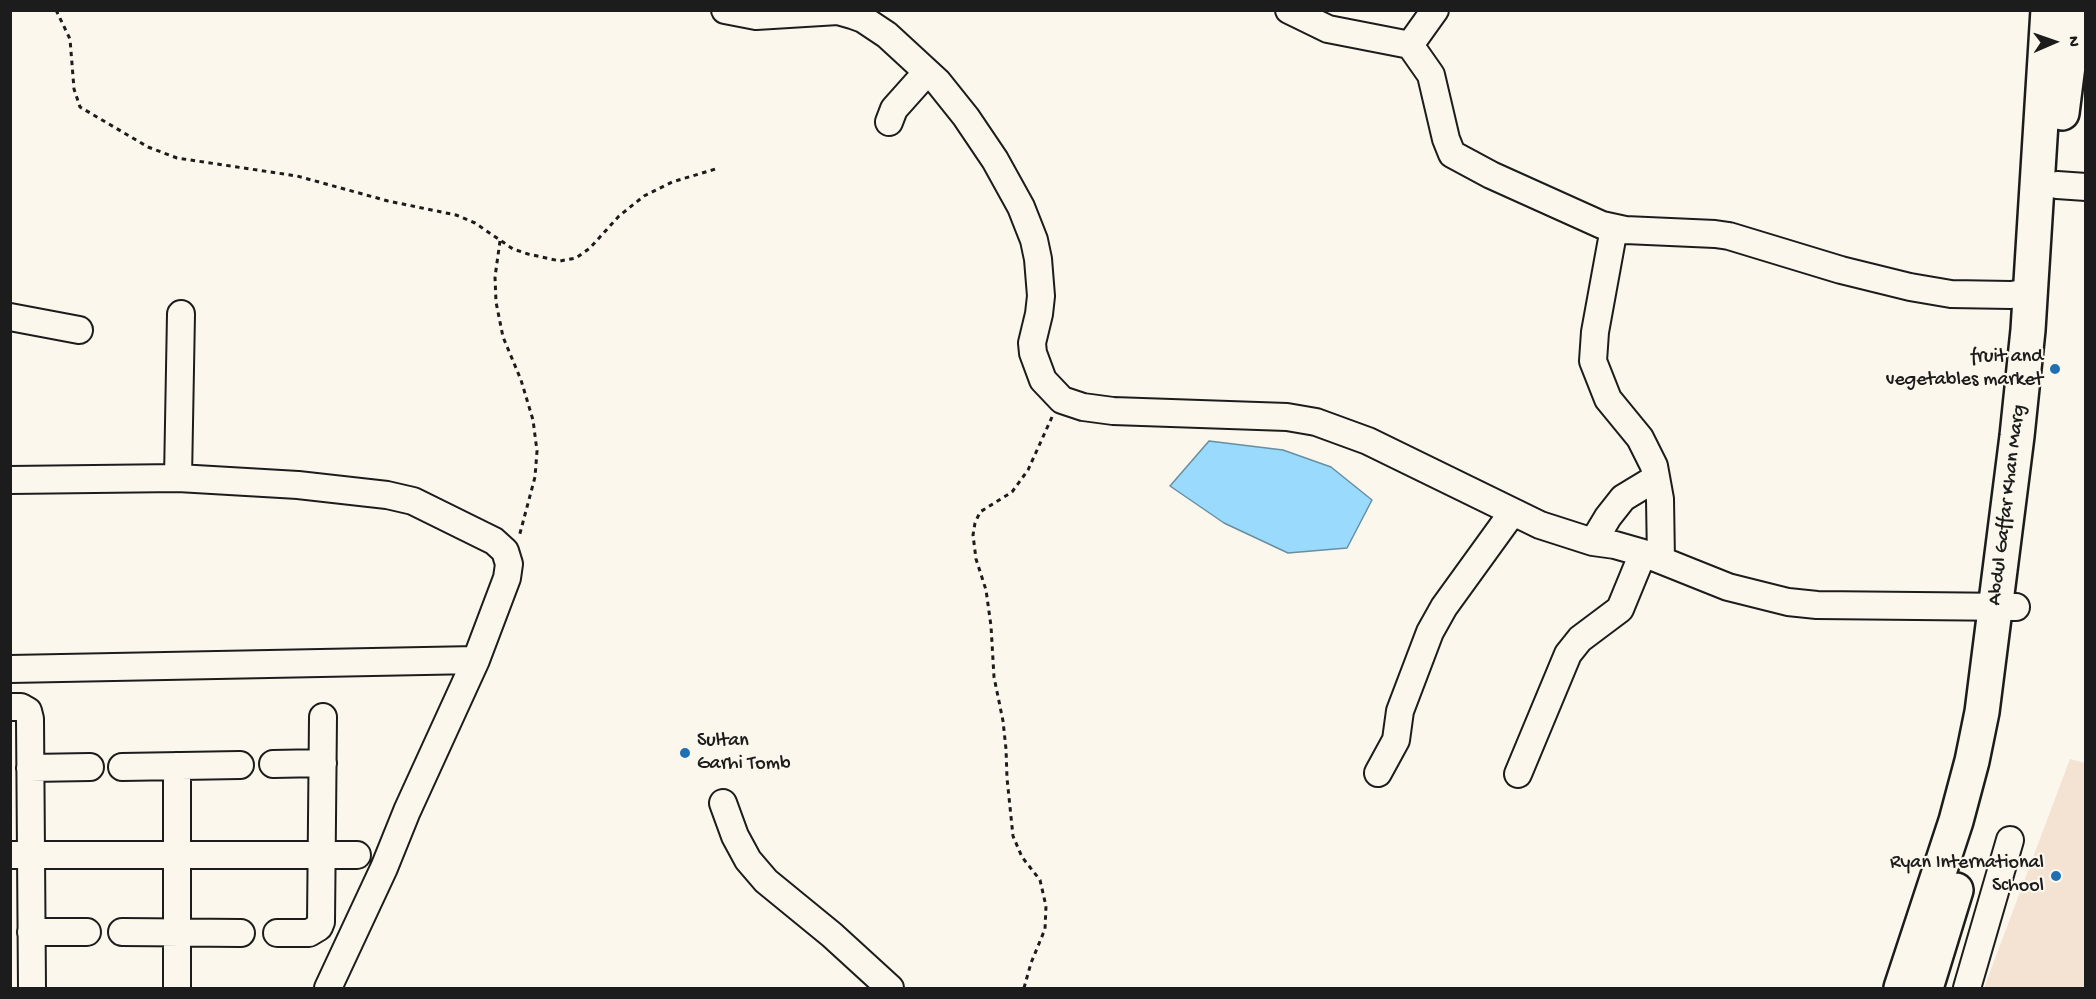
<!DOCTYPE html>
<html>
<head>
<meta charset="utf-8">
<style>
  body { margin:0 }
  #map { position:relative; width:2096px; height:999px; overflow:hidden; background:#fbf7ec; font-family:"Gochi Hand",sans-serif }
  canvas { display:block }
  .frame { position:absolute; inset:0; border:12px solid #1c1c1c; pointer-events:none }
  .north { position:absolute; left:2024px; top:12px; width:60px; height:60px; -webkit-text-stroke:4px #fbf7ec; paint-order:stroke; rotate:88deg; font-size:16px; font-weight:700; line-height:24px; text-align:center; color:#1c1c1c }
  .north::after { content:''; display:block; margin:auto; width:21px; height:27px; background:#1c1c1c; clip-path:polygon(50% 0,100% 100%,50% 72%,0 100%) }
</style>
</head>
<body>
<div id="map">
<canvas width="2096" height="999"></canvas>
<div class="frame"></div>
<div class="north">N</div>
</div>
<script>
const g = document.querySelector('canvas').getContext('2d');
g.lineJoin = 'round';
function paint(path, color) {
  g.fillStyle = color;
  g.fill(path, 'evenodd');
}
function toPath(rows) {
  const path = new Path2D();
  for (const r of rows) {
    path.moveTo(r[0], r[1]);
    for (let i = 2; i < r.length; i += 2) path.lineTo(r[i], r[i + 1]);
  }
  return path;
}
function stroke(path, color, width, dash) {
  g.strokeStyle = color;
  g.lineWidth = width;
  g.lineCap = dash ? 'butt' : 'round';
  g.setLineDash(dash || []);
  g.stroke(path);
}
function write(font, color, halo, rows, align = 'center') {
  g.font = font + ' "Gochi Hand",sans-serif';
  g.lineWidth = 4.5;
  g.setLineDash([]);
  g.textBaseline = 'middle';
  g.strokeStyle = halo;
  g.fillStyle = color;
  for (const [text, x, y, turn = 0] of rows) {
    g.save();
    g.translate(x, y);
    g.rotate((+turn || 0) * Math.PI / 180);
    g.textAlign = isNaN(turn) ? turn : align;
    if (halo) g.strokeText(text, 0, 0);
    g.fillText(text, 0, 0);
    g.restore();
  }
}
paint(toPath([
  [2070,759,2085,763,2085,988,1984,988]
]), '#f4e2d3');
const water = toPath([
  [1209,441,1283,450,1331,467,1372,500,1347,548,1288,553,1224,523,1170,486,1209,441]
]);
paint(water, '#9adafc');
stroke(water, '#688ea2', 1.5);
const minor = toPath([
  [725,10,756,16,838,11,852,15,863,19,887,35,938,82,966,117,995,160,1021,207,1034,240,1038,259,1041,296,1039,314,1032,343,1033,353,1043,380,1062,400,1083,407,1113,411,1287,417,1316,422,1368,441,1540,525,1593,542,1615,545,1643,553,1728,587,1788,602,1817,605,2016,607],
  [1289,10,1328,29,1410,45,1435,10],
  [1410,45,1431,75,1446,139,1452,154,1491,175,1602,225,1625,230,1715,234,1729,236,1841,270,1910,287,1951,294,2011,295,2030,292],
  [889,122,894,109,927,72],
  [2057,185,2086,187],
  [1614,228,1595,332,1593,361,1608,399,1640,438,1654,466,1660,499,1661,560],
  [10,317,79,330],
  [178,478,181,314],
  [10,480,178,478,298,485,387,495,413,501,494,541,505,551,509,564,507,578,476,660,407,811,384,868,328,988],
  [1593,542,1608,517,1623,498,1656,478],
  [10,669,476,660],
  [10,707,21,707,28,711,30,719,32,988],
  [273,764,323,763],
  [177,766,177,988],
  [122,767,240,765],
  [30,768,90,767],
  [1378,773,1396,740,1400,711,1430,632,1444,607,1512,513],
  [1518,774,1568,654,1580,639,1620,609,1643,553],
  [723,803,735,836,748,860,766,881,832,935,890,988],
  [10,855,357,855],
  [31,932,87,932],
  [122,932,241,933],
  [277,933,309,933,319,927,321,922,323,717],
  [1967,988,2010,840]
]);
const major = toPath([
  [2062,113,2075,10],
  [1901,988,1956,821,1972,761,1982,712,2017,436,2028,330,2048,10],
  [1926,988,1956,890]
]);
stroke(minor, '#1c1c1c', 30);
stroke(major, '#1c1c1c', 38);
stroke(toPath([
  [56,10,70,39,74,89,80,107,148,147,177,158,297,176,388,201,456,215,475,223,513,249,528,254,560,261,576,258,590,248,619,216,644,196,672,182,719,168],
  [500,241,495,277,496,302,503,337,521,380,533,420,537,451,535,477,519,537],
  [1024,988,1031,963,1045,929,1046,906,1040,880,1022,857,1013,836,1007,778,1006,749,1003,721,994,677,991,626,986,590,976,559,973,535,975,523,980,512,1012,492,1028,470,1052,417]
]), '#1c1c1c', 3, [4.5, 4.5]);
stroke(minor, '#fbf7ec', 26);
stroke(major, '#fbf7ec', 33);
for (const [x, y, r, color] of [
  [2055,369,6,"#1f6fb2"],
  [685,753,6,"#1f6fb2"],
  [2056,876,6,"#1f6fb2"]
]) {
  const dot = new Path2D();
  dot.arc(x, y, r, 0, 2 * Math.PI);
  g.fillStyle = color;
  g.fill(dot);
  stroke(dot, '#fbf7ec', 2);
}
write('20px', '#1c1c1c', '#fbf7ec', [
  ["fruit and",2043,358],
  ["vegetables market",2043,381],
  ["Sultan",697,742,"left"],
  ["Garhi Tomb",697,765,"left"],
  ["Ryan International",2044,864],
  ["School",2044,887]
], 'right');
write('20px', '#1c1c1c', '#fbf7ec', [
  ["Abdul Gaffar Khan Marg",2008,505,-83]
]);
</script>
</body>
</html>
